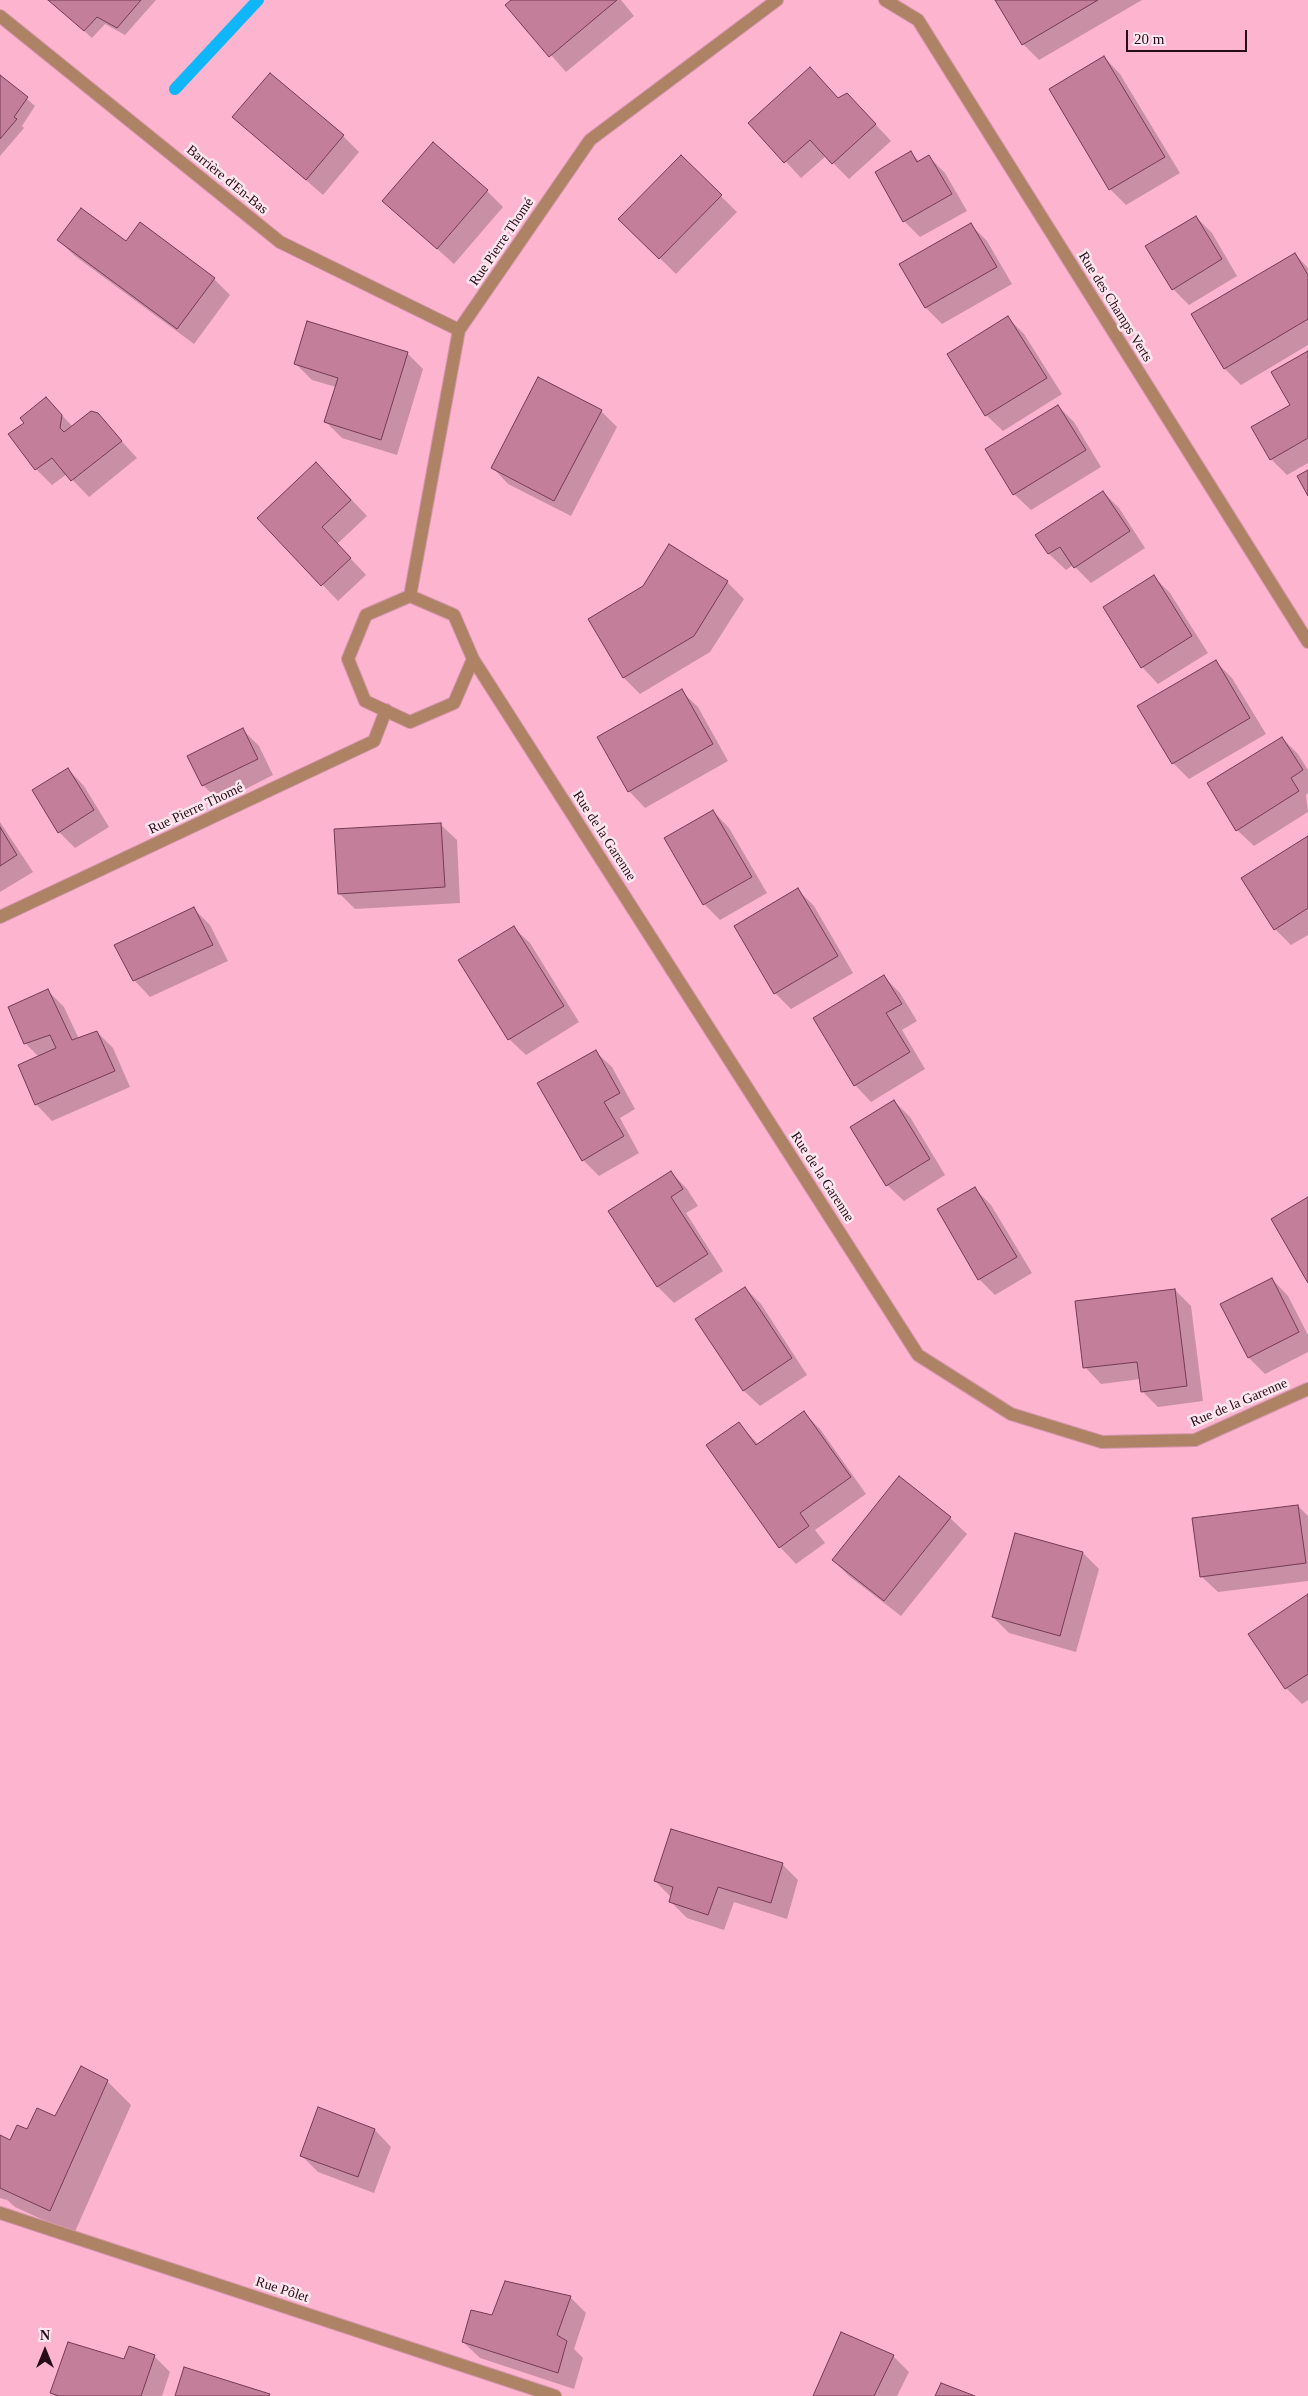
<!DOCTYPE html>
<html>
<head>
<meta charset="utf-8">
<style>
  body { margin:0 }
  #map { position:relative; width:1308px; height:2396px; overflow:hidden; background:#fcb4cf; font-family:"Times New Roman",serif }
  canvas { display:block }
  .north { position:absolute; left:20px; top:2326px; width:50px; height:50px; -webkit-text-stroke:4px #fde6ee; paint-order:stroke; rotate:0deg; font-size:14px; font-weight:700; line-height:20px; text-align:center; color:#260d17 }
  .north::after { content:''; display:block; margin:auto; width:18px; height:22px; background:#260d17; clip-path:polygon(50% 0,100% 100%,50% 72%,0 100%) }
  .scale { position:absolute; left:1126px; top:30px; width:121px; height:22px; box-sizing:border-box; border:2px solid #260d17; border-top:0; padding-left:6px; font-size:15px; line-height:18px; white-space:nowrap; color:#260d17; -webkit-text-stroke:4px #fde6ee; paint-order:stroke }
</style>
</head>
<body>
<div id="map">
<canvas width="1308" height="2396"></canvas>
<div class="north">N</div>
<div class="scale">20 m</div>
</div>
<script>
const g = document.querySelector('canvas').getContext('2d');
g.lineJoin = 'round';
function paint(path, color) {
  g.fillStyle = color;
  g.fill(path, 'evenodd');
}
function toPath(rows) {
  const path = new Path2D();
  for (const r of rows) {
    path.moveTo(r[0], r[1]);
    for (let i = 2; i < r.length; i += 2) path.lineTo(r[i], r[i + 1]);
  }
  return path;
}
function stroke(path, color, width, dash) {
  g.strokeStyle = color;
  g.lineWidth = width;
  g.lineCap = dash ? 'butt' : 'round';
  g.setLineDash(dash || []);
  g.stroke(path);
}
function write(font, color, halo, rows, align = 'center') {
  g.font = font + ' "Times New Roman",serif';
  g.lineWidth = 5;
  g.setLineDash([]);
  g.textBaseline = 'middle';
  g.strokeStyle = halo;
  g.fillStyle = color;
  for (const [text, x, y, turn = 0] of rows) {
    g.save();
    g.translate(x, y);
    g.rotate((+turn || 0) * Math.PI / 180);
    g.textAlign = isNaN(turn) ? turn : align;
    if (halo) g.strokeText(text, 0, 0);
    g.fillText(text, 0, 0);
    g.restore();
  }
}
paint(toPath([
  [50,0,156,0,125,35,105,24,92,38],
  [513,0,621,0,634,16,566,72,507,5],
  [997,0,1142,0,1039,60,1023,44],
  [1104,57,1120,74,1180,173,1126,205,1110,189],
  [0,76,35,106,22,126,24,128,0,156],
  [863,111,891,141,849,179,826,156,801,178,750,123],
  [234,117,343,136,359,152,323,195],
  [911,153,920,162,929,157,945,173,967,211,920,237,904,221],
  [681,157,737,212,676,274,620,219],
  [487,191,503,207,454,264,383,201],
  [1196,217,1212,233,1237,276,1189,305,1173,289],
  [971,225,987,241,1012,284,942,324,926,308,901,265],
  [58,240,127,242,214,279,230,295,194,344,75,256],
  [1295,254,1308,268,1308,345,1241,385,1225,369,1193,314],
  [1008,318,1024,334,1062,394,1003,431,986,415],
  [1308,352,1308,463,1287,475,1271,459,1292,406],
  [407,353,423,369,397,455,342,438,326,422,336,387,312,380,296,364],
  [46,398,73,427,97,414,137,458,89,497,67,474,52,485,36,469,25,423],
  [1058,406,1074,422,1101,467,1031,510,1014,494],
  [601,411,617,427,571,516,508,484,492,467],
  [333,480,367,516,337,544,366,575,338,601,259,518],
  [1103,492,1119,508,1145,548,1091,583,1073,565,1066,570,1049,554,1037,535],
  [670,546,727,582,744,599,710,652,640,694,624,678,590,619,644,587],
  [1154,577,1170,593,1208,653,1158,684,1142,667,1105,607],
  [1216,662,1232,678,1266,734,1189,779,1173,763],
  [681,691,698,707,728,761,645,808,629,791],
  [243,730,259,746,273,775,220,802,203,785,189,756],
  [1282,738,1298,754,1308,770,1308,793,1306,795,1308,812,1254,846,1237,830],
  [68,769,84,786,109,827,75,848,59,832],
  [713,811,729,828,767,893,720,920,704,904],
  [0,822,33,872,0,892],
  [440,824,457,840,460,903,355,909,339,893],
  [1308,837,1308,935,1291,945,1275,929],
  [798,890,814,906,853,973,791,1009,775,993],
  [194,909,210,925,228,961,150,997,134,980],
  [513,927,530,943,579,1022,526,1055,509,1039,459,961],
  [884,977,900,993,917,1021,902,1030,925,1069,871,1102,855,1085],
  [48,991,64,1007,79,1039,97,1032,113,1048,130,1087,52,1121,36,1104,39,1057,25,1043],
  [595,1051,612,1067,635,1109,620,1118,639,1153,599,1176,583,1160],
  [894,1101,910,1117,945,1175,904,1201,887,1185],
  [671,1172,687,1189,698,1206,686,1213,723,1271,674,1303,658,1287],
  [975,1189,991,1205,1032,1273,995,1295,979,1279],
  [1272,1279,1288,1296,1308,1335,1308,1352,1265,1374,1249,1358,1222,1305],
  [745,1288,761,1304,807,1375,760,1406,743,1390],
  [1175,1290,1191,1306,1203,1401,1158,1407,1142,1391,1141,1379,1101,1384,1085,1367],
  [804,1413,820,1429,866,1494,815,1530,825,1543,796,1564,780,1547,739,1424,759,1445],
  [899,1477,950,1518,967,1534,901,1616,849,1576,833,1560],
  [1298,1506,1308,1516,1308,1581,1218,1592,1201,1576],
  [1083,1553,1099,1569,1076,1652,1009,1633,993,1617],
  [1308,1596,1308,1700,1302,1704,1286,1688],
  [782,1864,798,1880,787,1919,734,1902,724,1930,687,1918,670,1901,671,1897,655,1881],
  [107,2081,131,2105,74,2234,15,2207,6,2199,6,2200,0,2198,0,2137,11,2141,28,2130,56,2118],
  [319,2109,375,2130,391,2147,374,2193,318,2172,302,2156],
  [570,2297,586,2313,574,2349,583,2358,574,2389,480,2358,463,2342,493,2316],
  [154,2356,170,2372,162,2396,55,2396,52,2393,125,2361],
  [893,2356,909,2372,897,2396,814,2396]
]), '#0003');
stroke(toPath([
  [175,89,258,0]
]), '#0fb6f9', 12);
const building = toPath([
  [48,0,141,0,117,28,97,17,84,31,48,0],
  [511,0,617,0,549,57,505,5,511,0],
  [995,0,1098,0,1022,45,995,0],
  [1104,56,1165,157,1109,190,1049,89,1104,56],
  [810,67,838,98,847,93,876,124,832,164,810,140,784,163,748,123,810,67],
  [270,73,344,135,306,180,232,117,270,73],
  [0,75,28,97,14,117,17,119,0,139,0,75],
  [433,142,488,190,437,249,382,201,433,142],
  [911,151,917,162,929,155,952,194,903,222,875,172,911,151],
  [681,155,722,195,659,259,618,219,681,155],
  [81,208,126,241,140,222,215,278,177,329,57,240,81,208],
  [1196,216,1222,259,1172,290,1145,246,1196,216],
  [971,223,997,267,925,308,899,264,971,223],
  [1295,253,1308,275,1308,319,1224,369,1191,314,1295,253],
  [1008,316,1047,378,985,416,947,354,1008,316],
  [307,321,408,352,381,440,324,422,338,378,294,364,307,321],
  [1308,351,1308,438,1270,460,1251,427,1290,405,1271,372,1308,351],
  [538,377,602,410,554,501,491,468,538,377],
  [46,397,62,415,60,428,64,432,91,411,98,413,122,441,71,481,52,458,35,470,8,434,24,423,20,418,46,397],
  [1058,405,1086,450,1013,495,985,449,1058,405],
  [316,462,351,500,322,527,351,558,321,586,257,518,316,462],
  [1308,470,1308,496,1297,476,1308,470],
  [1103,491,1130,531,1074,568,1060,547,1048,554,1035,535,1103,491],
  [669,544,728,581,694,636,623,678,588,619,643,586,669,544],
  [1154,575,1192,636,1141,668,1103,607,1154,575],
  [1216,660,1250,718,1172,764,1137,706,1216,660],
  [682,689,713,744,628,792,597,737,682,689],
  [243,728,258,759,202,786,187,756,243,728],
  [1282,737,1303,770,1291,778,1299,791,1236,831,1207,783,1282,737],
  [68,768,94,810,58,833,32,790,68,768],
  [713,810,752,877,703,905,664,838,713,810],
  [441,823,445,887,338,894,334,829,441,823],
  [0,827,17,855,0,866,0,827],
  [1308,836,1308,908,1274,930,1241,878,1308,836],
  [798,888,838,956,774,994,734,926,798,888],
  [194,907,213,945,133,981,114,945,194,907],
  [514,926,564,1006,508,1040,458,960,514,926],
  [884,975,902,1004,886,1013,910,1052,854,1086,813,1018,884,975],
  [48,989,72,1040,97,1031,115,1071,35,1105,18,1065,56,1048,50,1035,24,1044,8,1007,48,989],
  [596,1050,620,1093,604,1102,624,1136,582,1161,537,1083,596,1050],
  [894,1100,930,1159,886,1186,850,1127,894,1100],
  [671,1171,683,1189,671,1197,708,1254,657,1287,608,1211,671,1171],
  [975,1187,1017,1257,978,1280,937,1209,975,1187],
  [1308,1197,1308,1283,1271,1219,1308,1197],
  [1272,1278,1299,1332,1248,1358,1220,1304,1272,1278],
  [745,1287,792,1358,743,1391,695,1319,745,1287],
  [1175,1289,1187,1386,1141,1392,1137,1362,1083,1368,1075,1301,1175,1289],
  [804,1411,851,1477,800,1513,809,1526,779,1548,706,1445,739,1422,756,1445,804,1411],
  [899,1476,951,1517,884,1601,832,1560,899,1476],
  [1298,1505,1306,1563,1200,1577,1192,1518,1298,1505],
  [1015,1533,1083,1552,1060,1636,992,1617,1015,1533],
  [1308,1594,1308,1674,1285,1689,1248,1634,1308,1594],
  [671,1829,783,1863,771,1903,718,1887,708,1915,669,1902,673,1887,654,1881,671,1829],
  [81,2066,108,2080,50,2211,0,2188,0,2135,10,2140,17,2125,27,2129,37,2108,55,2116,81,2066],
  [318,2107,375,2129,358,2177,300,2156,318,2107],
  [505,2281,571,2296,557,2335,567,2341,558,2373,462,2342,471,2310,492,2315,505,2281],
  [841,2332,894,2355,874,2396,813,2396,841,2332],
  [68,2342,124,2359,129,2346,155,2355,141,2396,59,2396,50,2393,68,2342],
  [184,2367,270,2394,269,2396,175,2396,184,2367],
  [941,2383,975,2396,935,2396,941,2383]
]);
paint(building, '#c37f9a');
stroke(building, '#763953', 1);
const minor = toPath([
  [885,0,918,20,1308,642],
  [0,16,280,242,459,330],
  [410,596,459,330,590,140,777,0],
  [410,596,454,615,473,659,454,703,410,722,365,701,348,659,366,615,410,596],
  [473,659,918,1355,1011,1414,1102,1442,1195,1440,1308,1389],
  [0,917,374,741,386,710],
  [0,2213,555,2396]
]);
stroke(minor, '#d596ae', 14);
stroke(minor, '#ae8265', 12);
write('14px', '#260d17', '#fde6ee', [
  ["Barrière d'En-Bas",227,180,39],
  ["Rue Pierre Thomé",502,242,-56],
  ["Rue des Champs Verts",1115,307,58],
  ["Rue Pierre Thomé",196,809,-25],
  ["Rue de la Garenne",604,836,57],
  ["Rue de la Garenne",822,1177,57],
  ["Rue de la Garenne",1239,1403,-23],
  ["Rue Pôlet",282,2290,18]
]);
</script>
</body>
</html>
